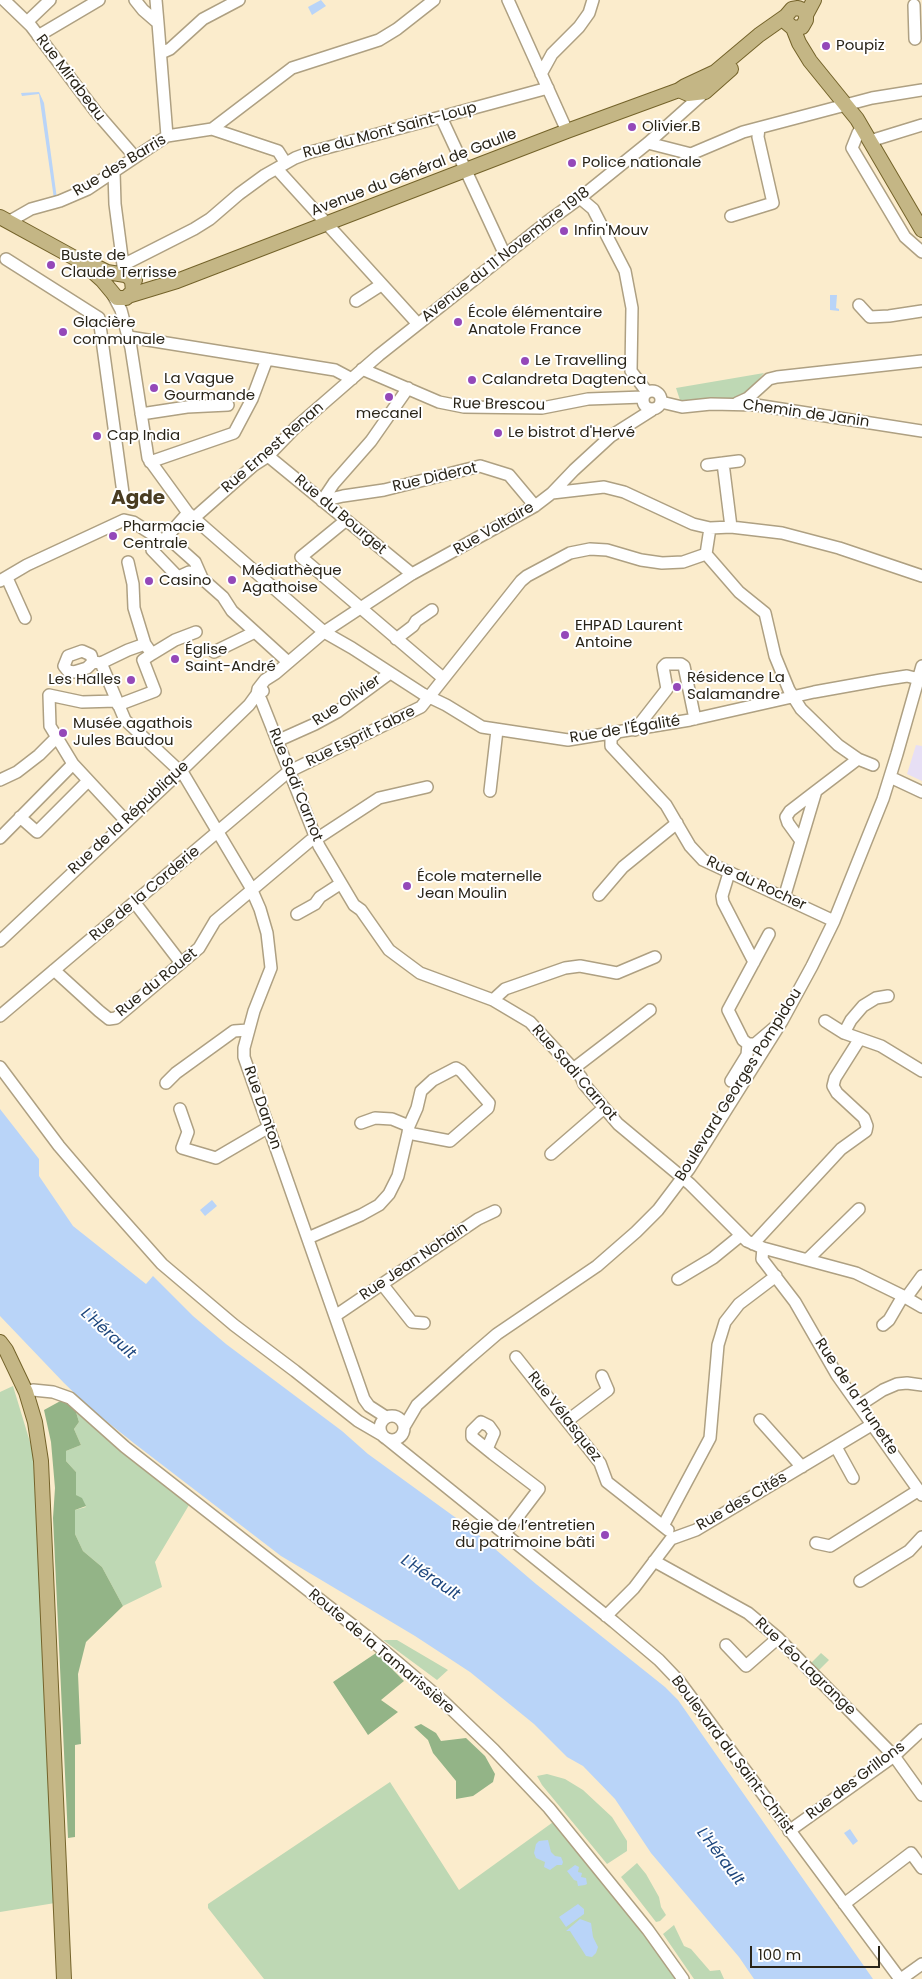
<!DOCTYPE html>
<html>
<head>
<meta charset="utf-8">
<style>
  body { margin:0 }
  #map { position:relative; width:922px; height:1979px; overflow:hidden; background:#fbeccc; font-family:Poppins,sans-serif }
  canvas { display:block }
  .scale { position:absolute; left:750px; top:1946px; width:130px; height:22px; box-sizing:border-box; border:2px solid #292418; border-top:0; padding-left:6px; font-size:15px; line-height:18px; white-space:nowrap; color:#292418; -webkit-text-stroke:4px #fff; paint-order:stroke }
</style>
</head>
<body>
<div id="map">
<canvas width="922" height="1979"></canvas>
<div class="scale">100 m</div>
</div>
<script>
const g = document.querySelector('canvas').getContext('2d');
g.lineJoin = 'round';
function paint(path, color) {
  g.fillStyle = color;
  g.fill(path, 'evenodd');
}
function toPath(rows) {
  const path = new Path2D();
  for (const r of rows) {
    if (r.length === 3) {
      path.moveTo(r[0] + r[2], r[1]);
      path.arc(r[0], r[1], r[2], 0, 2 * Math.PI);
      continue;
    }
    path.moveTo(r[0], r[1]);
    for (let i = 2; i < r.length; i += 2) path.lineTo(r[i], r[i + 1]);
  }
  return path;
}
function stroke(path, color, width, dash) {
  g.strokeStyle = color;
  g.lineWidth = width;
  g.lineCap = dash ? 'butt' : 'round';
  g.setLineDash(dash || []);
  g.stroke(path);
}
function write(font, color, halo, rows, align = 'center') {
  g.font = font + ' Poppins,sans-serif';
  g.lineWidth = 4;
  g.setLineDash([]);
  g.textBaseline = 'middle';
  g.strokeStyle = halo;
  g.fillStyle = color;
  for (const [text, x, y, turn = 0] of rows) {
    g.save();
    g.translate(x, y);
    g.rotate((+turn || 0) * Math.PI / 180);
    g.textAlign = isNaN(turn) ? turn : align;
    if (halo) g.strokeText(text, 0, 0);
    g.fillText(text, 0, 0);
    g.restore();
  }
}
paint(toPath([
  [916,745,922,746,922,781,907,774]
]), '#e7dff5');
paint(toPath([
  [764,373,742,398,681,403,676,388],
  [13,1386,33,1452,55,1903,0,1912,0,1392],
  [76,1412,189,1505,155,1562,162,1587,123,1606,102,1567,83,1551,75,1534,75,1510,86,1507,76,1495,76,1472,66,1461,66,1451,81,1445,74,1429,79,1422],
  [383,1640,397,1640,448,1670,437,1680],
  [821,1653,829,1660,818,1671,810,1664],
  [547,1774,565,1779,583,1790,612,1817,627,1841,627,1851,607,1864,542,1785,537,1776],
  [390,1782,459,1890,556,1820,651,1936,678,1979,264,1979,208,1908,208,1904],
  [637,1863,646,1874,659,1897,661,1907,666,1915,660,1921,656,1922,621,1877],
  [674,1925,684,1946,691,1949,710,1971,720,1970,724,1979,694,1979,663,1934]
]), '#bed8b4');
paint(toPath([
  [64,1399,76,1412,79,1422,74,1429,81,1445,66,1451,66,1461,76,1472,76,1495,82,1498,86,1506,75,1510,75,1534,83,1551,102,1567,123,1606,86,1642,78,1674,81,1744,75,1745,75,1837,68,1838,53,1518,55,1488,51,1442,44,1410],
  [376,1653,404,1681,381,1700,398,1712,368,1735,333,1682],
  [421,1724,436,1733,441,1741,466,1738,485,1756,495,1774,493,1782,473,1796,456,1799,456,1781,433,1753,428,1740,414,1727]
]), '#93b487');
paint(toPath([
  [321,0,326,6,312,15,308,7],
  [39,92,44,103,57,199,54,199,39,94,22,96,21,93],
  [830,295,837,295,836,308,839,309,839,311,830,310],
  [0,1109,39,1159,39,1176,73,1226,146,1284,153,1276,193,1316,226,1344,342,1431,368,1454,474,1531,536,1584,665,1687,678,1700,873,1979,754,1979,739,1957,651,1853,615,1799,583,1766,567,1757,534,1724,470,1672,415,1636,281,1556,268,1546,135,1444,91,1409,64,1383,0,1316],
  [212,1200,217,1206,205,1216,200,1210],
  [850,1829,858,1841,853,1845,844,1833],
  [548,1840,551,1852,555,1856,561,1857,563,1862,562,1865,557,1865,550,1870,544,1867,545,1862,536,1858,534,1853,536,1844,539,1841],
  [575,1865,579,1867,578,1872,582,1873,581,1877,586,1878,587,1884,585,1885,578,1886,577,1881,574,1880,567,1871],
  [578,1904,584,1909,584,1914,566,1927,559,1917],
  [580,1919,591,1923,593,1937,598,1947,596,1953,592,1957,586,1956,570,1931,566,1931]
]), '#b9d4f8');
const minor = toPath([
  [4,0,31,26,96,112,135,157],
  [135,0,143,10,158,23,167,136],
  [156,0,158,23],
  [508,0,567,131],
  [914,5,915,39],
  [27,22,50,0],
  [38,36,99,0],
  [161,53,170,49,203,19,239,0],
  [541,74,552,54,579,27,589,13,593,0],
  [441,117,505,255],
  [862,128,858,133,852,148,905,237,922,252],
  [212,129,292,68,379,40,397,29,434,0],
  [870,141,922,125],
  [648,143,691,154,743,132,872,98,922,90],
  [277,169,418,324],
  [114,172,115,204,123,265],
  [580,198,593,209,625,271,632,308,631,371,647,392],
  [731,216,773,203,758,137,759,128],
  [10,221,31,209,60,201,88,189,167,136,212,129,278,151,285,162],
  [6,259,99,318,123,493,121,493],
  [122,275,123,265,194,229,210,219,239,194,265,175,295,158,311,152,548,88],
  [113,295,121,310,131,348,148,458,188,513,324,632,352,648,423,694,446,705,482,727,568,740,690,720,814,692,881,680,907,676,919,679],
  [356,301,381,285],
  [859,305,870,317,889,316,922,311],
  [129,337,335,370,352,379],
  [362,369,439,402,464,407,542,408,588,399,643,397],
  [652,400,9],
  [661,402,682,407,711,404,756,405,922,431],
  [737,403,748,398,769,379,777,377,922,361],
  [141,414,187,407,228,405],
  [268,456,412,574],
  [150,462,234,433,252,399,267,359],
  [723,463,731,527],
  [707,465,739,461],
  [552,493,604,487,624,492,693,524,710,528,731,527,782,533,839,548,922,576],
  [322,501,343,496,384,490,480,466,509,475,535,506],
  [322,501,334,483,371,441,408,388],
  [194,518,254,465,268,456,295,428,379,355,547,222,580,198,648,143,705,92],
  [345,521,301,557,443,678],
  [167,537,195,562,202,578],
  [152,550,178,577,189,572,197,574,223,597,232,611,288,662],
  [706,554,739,592,765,613,775,656,789,690,801,709,838,745,858,759,873,765],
  [706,554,710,528],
  [128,562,133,584,134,608,145,644],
  [7,578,25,618],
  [0,581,27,565,124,520,133,522,163,541,188,513],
  [196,632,175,640,152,654,145,644,128,650,101,663,125,720,184,775,250,886,260,909,267,933,271,968,254,1011,244,1048,244,1057,364,1399,369,1406,386,1417],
  [396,639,413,626,416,621,432,610],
  [214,652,255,632],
  [93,662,87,668,74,672,68,671,64,666,68,656,82,651,91,655,93,662,101,663],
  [257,694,261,700,319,846,354,905,361,910,389,950,420,973,493,1000,530,1022,581,1077,584,1084,618,1124,690,1184,747,1241,763,1248,856,1273,903,1296,922,1307],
  [257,694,258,689,265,680,276,673,324,632,412,574,535,506,552,493,574,470,611,436,652,410],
  [116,701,82,702,49,695,50,726,73,764,126,821],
  [118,705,155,691,143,660,152,654],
  [635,730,667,689,663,667,666,664,681,664,684,666,695,719],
  [618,732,611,738,611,746,666,805,690,846,703,860,834,921],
  [277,741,315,724,337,712,390,673],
  [890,777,922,792],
  [0,780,17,772,39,755,57,737],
  [490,791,497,730],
  [20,817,37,832,88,781],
  [0,838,73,764],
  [801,841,788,823,786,817,790,811,816,791],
  [729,873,722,896,723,902,754,962],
  [599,895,623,867,677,823],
  [784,898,816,791,858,759],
  [135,903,181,963],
  [297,914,315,904,320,897,340,884],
  [0,941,181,771,249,705,257,694,263,691],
  [54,970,99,1011,109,1019,116,1018,199,948,215,921,311,840,321,836,379,798,427,787],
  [493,1000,505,989,565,968,580,966,617,973,655,957],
  [0,1016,288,772,421,707,521,581,527,576,570,553,590,549,607,550,641,560,662,563,683,562,706,554],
  [825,1021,844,1033,881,1046,922,1071],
  [844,1033,851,1020,863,1006,876,998,888,996],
  [748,1044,755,1044,775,1027],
  [0,1067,59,1146,106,1201,162,1264,234,1325,295,1371,358,1421,382,1435],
  [573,1069,650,1010],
  [731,1081,747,1055,748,1044,743,1040,728,1010,769,934],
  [166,1083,176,1073,234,1031,248,1030],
  [180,1109,188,1132,182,1148,216,1158,269,1127],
  [361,1123,375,1118,392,1119,409,1126],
  [551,1154,604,1108],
  [308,1238,361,1215,379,1205,389,1194,398,1176,408,1133,409,1126,417,1108,421,1091,433,1080,456,1068,461,1071,489,1103,488,1108,450,1141,408,1133],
  [753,1244,841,1149,866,1131,867,1126,864,1118,837,1093,833,1086,835,1078,859,1040],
  [763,1248,762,1259,795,1302,837,1375,922,1495],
  [808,1259,859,1209],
  [678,1279,713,1258,740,1236],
  [382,1284,412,1322,424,1323],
  [906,1298,922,1276],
  [335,1316,478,1219,495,1211],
  [883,1325,889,1320,903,1296],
  [516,1357,600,1463,607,1482,668,1530],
  [26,1392,33,1390,53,1392,70,1398,125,1447,369,1638,443,1701,494,1750,549,1808,648,1930,683,1979],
  [860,1405,883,1390,897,1384,907,1383,922,1385],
  [392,1428,12],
  [760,1420,802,1467],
  [567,1421,608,1390,602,1376],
  [404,1427,417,1405,468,1359,497,1334,597,1266,636,1232,658,1210,689,1169,782,1021,812,966,834,921,883,799,897,754,922,666],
  [387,1439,614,1622,659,1660,679,1681,900,1979],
  [836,1447,853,1478],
  [487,1449,494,1433,489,1426,481,1422,472,1431,472,1437,493,1454,539,1489,504,1535],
  [663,1526,710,1438,718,1345,725,1322,739,1304,776,1276],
  [816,1543,830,1546,919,1490],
  [654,1561,748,1613,778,1638,894,1756,922,1795],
  [860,1581,909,1551,922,1537],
  [606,1616,634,1588,671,1539,696,1530,873,1424],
  [726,1645,746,1666,778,1638],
  [789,1831,894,1756,922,1730],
  [844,1904,911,1853,922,1868],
  [901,1979,922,1964]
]);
const major = toPath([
  [806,15,814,0],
  [793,28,799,43,810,61,857,119,922,230],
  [679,90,688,94,705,92,731,69],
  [0,217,82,262,102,280,117,298,126,298,133,291,132,281,129,277],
  [93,265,107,272,125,275,135,280],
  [131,295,177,281,567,131,679,90,685,86,715,72,759,35,786,16,792,9,798,8,803,10,806,15,806,20,802,27,793,28,787,23,786,16],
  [0,1342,6,1350,26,1392,35,1422,41,1461,64,1979]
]);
stroke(minor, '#aea082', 14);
stroke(major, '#74632a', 16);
stroke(minor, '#fff', 11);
stroke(major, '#c4b685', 14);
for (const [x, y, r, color] of [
  [826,46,5,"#9448b9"],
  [632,127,5,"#9448b9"],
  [572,163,5,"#9448b9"],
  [564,231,5,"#9448b9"],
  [51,265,5,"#9448b9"],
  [458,322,5,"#9448b9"],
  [63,332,5,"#9448b9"],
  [525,361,5,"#9448b9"],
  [472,380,5,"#9448b9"],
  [154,388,5,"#9448b9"],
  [389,397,5,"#9448b9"],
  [498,433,5,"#9448b9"],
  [97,436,5,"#9448b9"],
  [113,536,5,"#9448b9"],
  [232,580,5,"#9448b9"],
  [149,581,5,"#9448b9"],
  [565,635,5,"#9448b9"],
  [175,659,5,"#9448b9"],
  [131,680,5,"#9448b9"],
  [677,687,5,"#9448b9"],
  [63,733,5,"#9448b9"],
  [407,886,5,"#9448b9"],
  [605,1535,5,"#9448b9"]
]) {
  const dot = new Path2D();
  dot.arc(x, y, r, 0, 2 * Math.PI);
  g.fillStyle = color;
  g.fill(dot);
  stroke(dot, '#fff', 2);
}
write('15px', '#292418', '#fff', [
  ["Poupiz",836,46],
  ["Olivier.B",642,127],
  ["Police nationale",582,163],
  ["Infin'Mouv",574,231],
  ["Buste de",61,256],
  ["Claude Terrisse",61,273],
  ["École élémentaire",468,313],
  ["Anatole France",468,330],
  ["Glacière",73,323],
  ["communale",73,340],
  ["Le Travelling",535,361],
  ["La Vague",164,379],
  ["Gourmande",164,396],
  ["Calandreta Dagtenca",482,380],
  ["mecanel",389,414,"center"],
  ["Le bistrot d'Hervé",508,433],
  ["Cap India",107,436],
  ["Pharmacie",123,527],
  ["Centrale",123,544],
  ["Médiathèque",242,571],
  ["Agathoise",242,588],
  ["Casino",159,581],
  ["EHPAD Laurent",575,626],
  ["Antoine",575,643],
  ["Église",185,650],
  ["Saint-André",185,667],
  ["Résidence La",687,678],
  ["Salamandre",687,695],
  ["Les Halles",121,680,"right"],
  ["Musée agathois",73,724],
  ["Jules Baudou",73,741],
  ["École maternelle",417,877],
  ["Jean Moulin",417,894],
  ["Régie de l’entretien",595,1526,"right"],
  ["du patrimoine bâti",595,1543,"right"]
], 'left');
write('15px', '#292418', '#fff', [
  ["Rue Mirabeau",70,78,53],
  ["Rue du Mont Saint-Loup",390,131,-15],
  ["Rue des Barris",120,166,-31],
  ["Avenue du Général de Gaulle",414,173,-21],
  ["Avenue du 11 Novembre 1918",506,255,-38],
  ["Rue Brescou",499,405,1],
  ["Chemin de Janin",806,414,8],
  ["Rue Ernest Renan",273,448,-41],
  ["Rue Diderot",435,478,-13],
  ["Rue du Bourget",340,515,40],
  ["Rue Voltaire",494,529,-30],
  ["Rue Olivier",347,701,-34],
  ["Rue de l'Égalité",625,730,-9],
  ["Rue Esprit Fabre",361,737,-26],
  ["Rue Sadi Carnot",295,785,68],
  ["Rue de la République",129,818,-43],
  ["Rue du Rocher",756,884,25],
  ["Rue de la Corderie",145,894,-40],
  ["Rue du Rouet",157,983,-39],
  ["Rue Sadi Carnot",574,1073,49],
  ["Boulevard Georges Pompidou",739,1085,-58],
  ["Rue Danton",262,1108,71],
  ["Rue Jean Nohain",414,1262,-34],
  ["Rue de la Prunette",856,1397,56],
  ["Rue Vélasquez",564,1417,52],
  ["Rue des Cités",742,1502,-30],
  ["Route de la Tamarissière",381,1652,40],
  ["Rue Léo Lagrange",805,1667,44],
  ["Boulevard du Saint-Christ",732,1755,53],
  ["Rue des Grillons",856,1781,-37]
]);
write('italic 16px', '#1d467d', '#fff', [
  ["L'Hérault",108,1334,42],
  ["L'Hérault",430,1578,34],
  ["L'Hérault",720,1857,53]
]);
write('bold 20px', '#493c21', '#fff', [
  ["Agde",138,499]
]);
</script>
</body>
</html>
